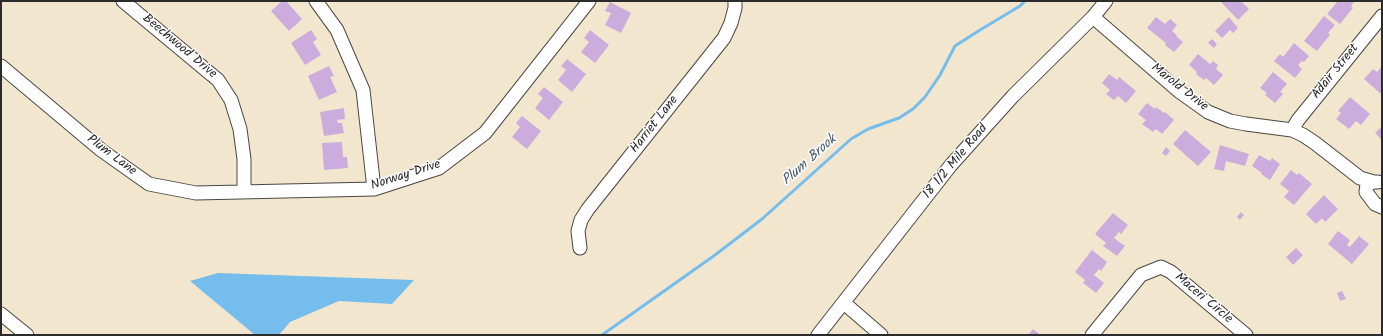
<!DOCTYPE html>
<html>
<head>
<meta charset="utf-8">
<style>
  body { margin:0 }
  #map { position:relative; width:1383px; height:336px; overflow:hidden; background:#f2e7ce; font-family:Kalam,sans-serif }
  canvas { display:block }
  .frame { position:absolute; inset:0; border:2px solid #2b2b2b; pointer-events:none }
</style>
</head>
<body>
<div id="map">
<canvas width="1383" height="336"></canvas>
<div class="frame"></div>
</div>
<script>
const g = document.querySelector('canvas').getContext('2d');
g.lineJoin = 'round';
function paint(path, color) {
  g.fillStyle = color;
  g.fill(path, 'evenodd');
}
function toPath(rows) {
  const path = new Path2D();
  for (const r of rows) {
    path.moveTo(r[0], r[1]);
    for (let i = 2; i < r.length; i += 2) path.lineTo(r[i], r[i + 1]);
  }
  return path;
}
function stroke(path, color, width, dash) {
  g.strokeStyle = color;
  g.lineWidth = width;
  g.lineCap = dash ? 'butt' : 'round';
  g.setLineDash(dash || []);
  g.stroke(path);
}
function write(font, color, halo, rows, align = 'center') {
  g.font = font + ' Kalam,sans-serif';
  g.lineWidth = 3;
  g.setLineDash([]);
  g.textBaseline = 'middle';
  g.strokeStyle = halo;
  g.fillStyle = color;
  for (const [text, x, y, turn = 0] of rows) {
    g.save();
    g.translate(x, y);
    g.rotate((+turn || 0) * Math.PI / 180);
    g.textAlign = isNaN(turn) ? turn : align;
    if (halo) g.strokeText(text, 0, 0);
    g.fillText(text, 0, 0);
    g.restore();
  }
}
paint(toPath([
  [218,273,414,280,392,304,339,301,290,322,279,335,255,335,190,281]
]), '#75bded');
stroke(toPath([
  [602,335,715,255,762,219,851,139,868,129,899,118,913,109,925,97,940,75,955,46,980,30,1020,6,1025,1]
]), '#75bded', 3);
paint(toPath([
  [282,1,286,1,302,19,289,31,271,11],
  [1220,1,1241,1,1249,9,1238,20],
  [1338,1,1355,1,1351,6,1353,8,1340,24,1327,14],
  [610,2,631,13,621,33,605,25,611,13,605,11],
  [1324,16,1335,25,1328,33,1330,35,1317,51,1304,41],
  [1156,17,1165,24,1170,19,1177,25,1172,31,1177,35,1176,36,1183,42,1174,52,1165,45,1166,43,1147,28],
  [1229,17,1238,28,1233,33,1230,30,1222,38,1215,31],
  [311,30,317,39,313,42,321,55,305,65,291,43],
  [590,30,609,45,595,63,581,52,589,42,584,38],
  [1212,39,1217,44,1214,48,1208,43],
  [1294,43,1309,56,1304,62,1302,61,1298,65,1302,69,1295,78,1274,61,1280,54,1283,57],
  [1198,54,1210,64,1213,61,1218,65,1216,69,1223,75,1214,85,1206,78,1204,80,1196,74,1197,72,1189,65],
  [567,59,586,74,572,92,558,80,566,70,561,66],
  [329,66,334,76,330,77,337,92,319,100,308,76],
  [1382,66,1382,92,1380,93,1364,79,1373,69,1377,72],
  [1273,72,1287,84,1280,92,1283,94,1275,103,1265,95,1267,93,1260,88],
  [1109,74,1117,80,1119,77,1136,91,1126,103,1118,96,1114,100,1106,94,1110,90,1102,83],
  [544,87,563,102,549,120,535,108,543,98,538,94],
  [1350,97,1370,114,1361,125,1356,121,1349,129,1336,119,1341,113,1338,111],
  [1147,103,1155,109,1156,107,1164,113,1165,112,1174,120,1162,134,1156,129,1153,132,1142,124,1146,120,1138,114],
  [344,108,345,119,337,120,338,123,342,123,344,133,324,136,320,112],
  [522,116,541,131,527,149,512,137,520,127,516,123],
  [1382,126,1382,140,1375,133],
  [1185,130,1211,152,1198,166,1173,144],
  [342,142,343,157,347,157,348,168,324,170,322,143],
  [1220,145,1249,154,1245,166,1226,161,1224,171,1214,169],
  [1166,147,1170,151,1166,156,1162,153],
  [1259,155,1270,161,1272,158,1280,164,1270,180,1261,174,1262,173,1252,166],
  [1291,170,1297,175,1299,173,1312,184,1294,205,1284,197,1289,191,1280,184],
  [1324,195,1338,209,1325,222,1322,218,1316,224,1306,214],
  [1241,212,1244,215,1240,220,1237,217],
  [1113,213,1128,225,1121,234,1119,232,1114,238,1125,246,1117,256,1103,246,1106,243,1095,234],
  [1338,231,1350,240,1347,245,1350,247,1359,236,1369,244,1352,264,1328,244],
  [1296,248,1303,255,1293,265,1286,257],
  [1092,250,1107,262,1101,271,1099,269,1094,275,1104,283,1096,293,1083,283,1085,280,1075,272],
  [1342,291,1346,299,1340,301,1337,293],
  [1033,329,1041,335,1028,335]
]), '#ccacdc');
const minor = toPath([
  [123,1,218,80,231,100,240,129,244,159,244,192],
  [316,1,337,30,363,90,374,189],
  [1093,17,1180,92,1208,112,1230,121,1246,124,1292,130,1303,135,1315,143,1360,178,1374,182],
  [1,66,101,150,149,184,196,193,374,189,439,168,485,133,589,1],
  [1292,130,1298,120,1382,16],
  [1378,182,1374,182,1367,184,1366,192,1375,204,1382,207],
  [580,248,578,231,581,220,588,209,724,38,731,23,735,8,735,1],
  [844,303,881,335],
  [1,314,27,335],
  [818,335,951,165,1013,96,1093,17,1106,1],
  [1092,335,1141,275,1161,267,1171,272,1246,335]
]);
stroke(minor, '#494743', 15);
stroke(minor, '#fff', 13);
write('13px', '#2b2b2b', '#fff', [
  ["Beechwood Drive",179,47,40],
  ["Adair Street",1336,72,-51],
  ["Marold Drive",1179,88,38],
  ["Harriet Lane",655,125,-52],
  ["Plum Lane",111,156,37],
  ["18 1/2 Mile Road",956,162,-50],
  ["Norway Drive",406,176,-18],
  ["Maceri Circle",1203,299,40]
]);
write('italic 14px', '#455e6f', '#fff', [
  ["Plum Brook",810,161,-42]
]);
</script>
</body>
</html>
